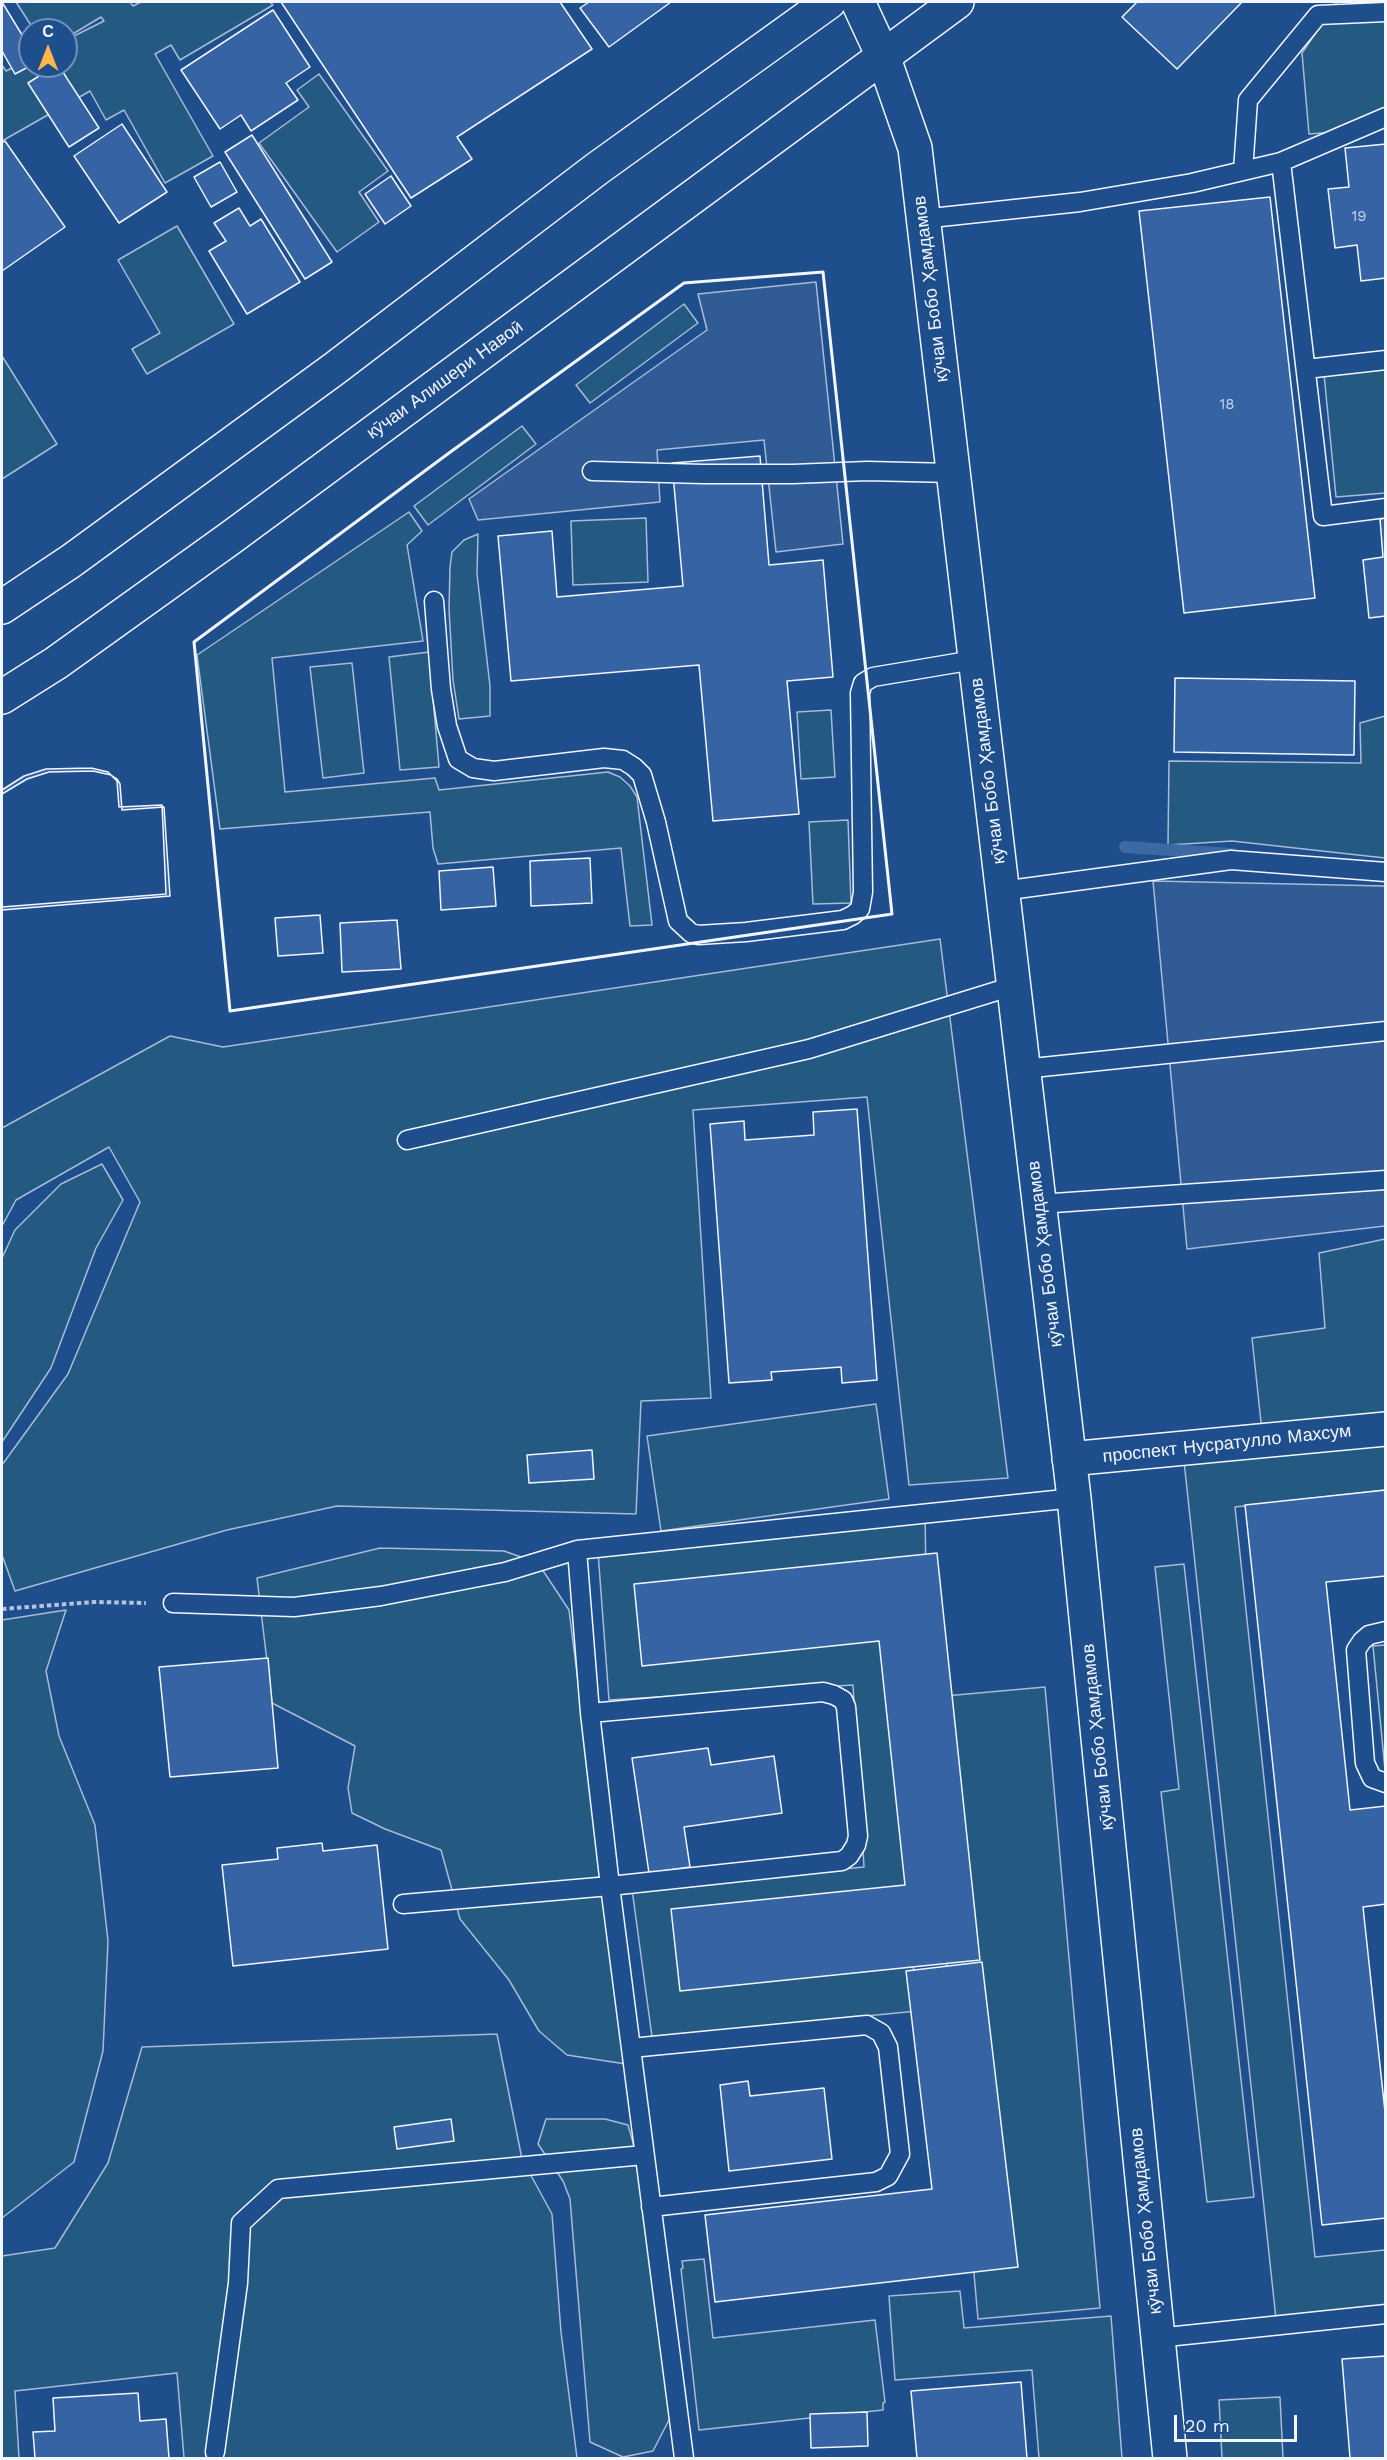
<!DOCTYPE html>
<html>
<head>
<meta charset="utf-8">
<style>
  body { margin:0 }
  #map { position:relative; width:1387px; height:2460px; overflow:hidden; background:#1f4e8c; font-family:"Work Sans",sans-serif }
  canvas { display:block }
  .frame { position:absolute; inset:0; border:3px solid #f2f6ff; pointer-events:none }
  .north { position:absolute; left:18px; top:18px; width:60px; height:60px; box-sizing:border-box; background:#1f4e8c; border:2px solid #7391ba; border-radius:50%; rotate:0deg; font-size:16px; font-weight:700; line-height:24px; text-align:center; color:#f2f6ff }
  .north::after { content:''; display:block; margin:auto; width:21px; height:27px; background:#ffb74d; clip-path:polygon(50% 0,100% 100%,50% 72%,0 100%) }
  .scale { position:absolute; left:1174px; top:2415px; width:123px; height:27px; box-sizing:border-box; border:3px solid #f2f6ff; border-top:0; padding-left:8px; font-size:18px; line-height:21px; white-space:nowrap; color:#f2f6ff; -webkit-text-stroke:4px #1f4e8c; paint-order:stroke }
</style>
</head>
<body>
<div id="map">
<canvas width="1387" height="2460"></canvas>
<div class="frame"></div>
<div class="north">С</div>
<div class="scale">20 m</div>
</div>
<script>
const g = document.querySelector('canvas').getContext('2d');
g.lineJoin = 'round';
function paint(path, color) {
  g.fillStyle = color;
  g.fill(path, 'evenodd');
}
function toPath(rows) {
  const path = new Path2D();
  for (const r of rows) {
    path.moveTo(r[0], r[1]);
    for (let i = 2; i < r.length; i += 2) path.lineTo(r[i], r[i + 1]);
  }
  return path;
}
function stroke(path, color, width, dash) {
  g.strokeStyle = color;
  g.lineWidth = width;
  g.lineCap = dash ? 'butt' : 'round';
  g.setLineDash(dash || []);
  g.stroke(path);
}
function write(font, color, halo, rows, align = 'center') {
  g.font = font + ' "Work Sans",sans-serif';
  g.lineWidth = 4.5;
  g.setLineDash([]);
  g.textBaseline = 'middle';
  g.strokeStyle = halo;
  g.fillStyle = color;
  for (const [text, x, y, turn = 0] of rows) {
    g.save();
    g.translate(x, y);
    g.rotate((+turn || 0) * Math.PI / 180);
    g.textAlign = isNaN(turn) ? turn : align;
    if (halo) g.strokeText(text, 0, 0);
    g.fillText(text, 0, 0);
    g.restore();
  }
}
const green = toPath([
  [16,2,130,2,133,6,141,2,270,2,273,5,180,60,171,45,155,54,213,156,165,183,124,110,106,120,90,91,2,141,2,65,6,71,30,59,30,66,66,66,66,40,104,21,101,17,66,38,66,30,34,30,16,2],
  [1337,2,1385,2,1385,128,1309,134,1302,53,1337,2],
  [319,74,388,171,359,192,379,222,337,252,259,143,309,107,297,90,319,74],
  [177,226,234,324,147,374,132,349,160,333,118,260,177,226],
  [684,304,698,323,590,403,576,385,684,304],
  [2,356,57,444,2,479,2,356],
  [1385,368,1385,493,1336,497,1324,374,1385,368],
  [522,426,536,444,428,525,414,506,522,426],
  [409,512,422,531,407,545,423,641,272,658,285,792,435,778,439,790,608,772,620,777,630,786,637,797,652,925,630,926,621,848,438,864,433,848,430,812,220,829,197,655,409,512],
  [646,518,648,582,573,585,571,521,646,518],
  [478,534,477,574,490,686,490,716,459,719,453,680,449,609,450,567,452,552,464,540,478,534],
  [429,652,439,767,400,770,389,657,429,652],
  [352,663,364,773,323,778,310,667,352,663],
  [831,710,835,777,801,779,797,712,831,710],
  [1385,716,1385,858,1232,841,1168,845,1169,761,1361,763,1360,723,1385,716],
  [848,820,851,903,813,904,809,822,848,820],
  [940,939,1008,1478,909,1485,867,1097,693,1110,711,1398,641,1401,636,1514,337,1506,227,1530,15,1591,2,1555,2,1465,68,1374,140,1202,109,1147,16,1200,2,1226,2,1128,170,1036,223,1047,940,939],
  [102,1164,123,1200,96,1248,51,1368,2,1442,2,1258,15,1230,61,1184,102,1164],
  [1385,1239,1385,1426,1263,1441,1252,1338,1325,1328,1319,1253,1385,1239],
  [876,1404,889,1499,661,1531,647,1436,876,1404],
  [1385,1440,1385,1490,1235,1507,1315,2257,1385,2250,1385,2307,1276,2319,1184,1461,1385,1440],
  [925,1512,926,1580,886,1629,917,2011,652,2037,632,1889,864,1867,853,1685,609,1700,598,1552,925,1512],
  [380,1548,504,1551,538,1563,569,1610,626,2064,567,2055,539,2031,509,1980,460,1919,441,1850,385,1829,352,1813,348,1788,355,1746,272,1703,257,1578,380,1548],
  [1184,1564,1254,2197,1207,2202,1161,1792,1179,1789,1155,1567,1184,1564],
  [66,1610,46,1671,59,1736,95,1825,108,1941,103,2051,74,2162,2,2218,2,1620,66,1610],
  [1385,1645,1386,1645,1385,1770,1373,1646,1385,1645],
  [1045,1687,1100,2308,978,2319,923,1698,1045,1687],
  [497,2034,522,2159,552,2214,561,2332,577,2458,184,2458,177,2373,15,2391,19,2458,2,2458,2,2256,55,2248,108,2163,142,2047,497,2034],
  [546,2119,605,2119,628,2125,642,2174,671,2416,653,2451,623,2457,590,2442,570,2199,563,2181,538,2144,546,2119],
  [704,2259,713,2338,875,2320,885,2402,883,2403,883,2410,699,2430,681,2269,683,2268,682,2261,704,2259],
  [960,2291,964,2328,1111,2316,1122,2458,1039,2458,1032,2370,895,2380,889,2296,960,2291],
  [1280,2397,1283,2458,1222,2458,1219,2400,1280,2397]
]);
paint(green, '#245a82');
stroke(green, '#a8bbd7', 1.5);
const parking = toPath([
  [816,282,843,544,776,552,764,440,657,450,660,502,478,520,469,499,707,330,698,294,816,282],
  [1153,881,1385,886,1385,1226,1187,1249,1153,881]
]);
paint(parking, '#305b95');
stroke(parking, '#a8bbd7', 1.5);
stroke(toPath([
  [1125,847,1232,854]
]), '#3b69a3', 12);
const building = toPath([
  [2,2,30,48,30,66,15,74,2,51,2,2],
  [281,2,560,2,592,49,457,137,472,159,411,198,281,2],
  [589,2,671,2,609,47,580,8,589,2],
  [1137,2,1242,2,1177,69,1122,17,1137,2],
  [273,10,310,67,286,83,298,100,251,131,241,115,220,129,181,70,273,10],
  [55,66,59,66,99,128,69,147,28,83,55,66],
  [122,124,167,192,119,223,74,156,122,124],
  [252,135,332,262,305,279,225,152,252,135],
  [5,141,65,227,2,271,2,143,5,141],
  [1386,144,1386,278,1361,281,1357,245,1335,248,1328,189,1349,187,1345,148,1386,144],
  [220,162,237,192,211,207,194,177,220,162],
  [391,176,411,206,385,224,365,194,391,176],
  [1270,197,1315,598,1184,613,1139,211,1270,197],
  [239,208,250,226,261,219,300,282,247,314,209,251,226,241,214,223,239,208],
  [760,456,769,565,823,560,833,677,787,681,799,814,713,821,699,665,511,681,498,536,552,531,557,597,683,586,672,463,760,456],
  [1386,518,1386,616,1369,618,1363,560,1383,557,1380,519,1386,518],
  [1175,678,1355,681,1354,755,1174,752,1175,678],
  [91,768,108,772,117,781,119,807,162,805,166,894,2,907,2,790,24,776,46,769,91,768],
  [93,771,111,775,117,779,120,784,122,810,164,807,170,896,2,910,2,794,27,779,49,772,93,771],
  [590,858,592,903,531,906,530,861,590,858],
  [493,867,496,906,441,910,439,871,493,867],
  [320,915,323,953,278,956,275,918,320,915],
  [397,920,401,969,342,972,340,923,397,920],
  [857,1109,877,1380,842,1383,841,1367,771,1372,772,1380,729,1383,710,1124,744,1121,745,1140,814,1135,813,1112,857,1109],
  [592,1450,594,1479,529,1483,527,1455,592,1450],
  [1386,1490,1386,1576,1326,1582,1350,1810,1386,1806,1386,1904,1363,1907,1386,2121,1386,2218,1322,2225,1245,1505,1386,1490],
  [937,1553,980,1960,680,1991,671,1909,905,1885,879,1641,642,1666,634,1584,937,1553],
  [268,1658,278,1768,170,1777,159,1667,268,1658],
  [708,1748,711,1765,774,1756,782,1813,684,1827,690,1867,649,1873,632,1758,708,1748],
  [322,1843,323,1851,377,1845,388,1949,233,1966,222,1865,278,1859,277,1848,322,1843],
  [982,1962,1018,2267,715,2302,705,2215,932,2189,906,1971,982,1962],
  [748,2081,750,2096,824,2088,832,2159,729,2171,720,2085,748,2081],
  [451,2119,454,2141,397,2149,394,2127,451,2119],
  [1386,2356,1386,2458,1350,2458,1342,2359,1386,2356],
  [1021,2382,1027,2458,917,2458,911,2391,1021,2382],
  [138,2393,140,2421,166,2419,169,2458,35,2458,33,2432,55,2431,53,2398,138,2393],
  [867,2412,868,2446,811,2448,810,2414,867,2412]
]);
paint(building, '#3563a3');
stroke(building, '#f2f6ff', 1.5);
const service = toPath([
  [1281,162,1386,117],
  [1243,171,1248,100,1318,15,1386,12],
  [922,219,1080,202,1192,183,1281,162,1323,516,1386,508],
  [1306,369,1386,360],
  [592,471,703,474,793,474,867,471,952,473],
  [434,601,441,689,447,726,458,759,473,768,494,771,604,758,623,760,634,767,642,775,656,822,678,921,691,933,698,935,746,932,843,920,853,915,860,909,863,892,860,693,863,683,873,677,974,660],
  [1002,891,1231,860,1386,872],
  [1023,1069,1386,1031],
  [407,1140,809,1049,1013,986],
  [1039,1204,1386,1180],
  [173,1603,294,1607,381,1596,505,1572,577,1550],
  [1386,1631,1369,1635,1362,1641,1356,1650,1365,1763,1372,1778,1386,1783],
  [403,1904,610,1886,842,1861,849,1856,856,1845,858,1836,846,1707,843,1700,834,1695,823,1692,590,1713],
  [631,2048,867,2025,881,2033,888,2047,900,2154,888,2176,876,2182,651,2207],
  [1157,2338,1386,2314],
  [215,2452,238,2283,241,2223,278,2189,644,2155],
  [684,2458,610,1886,590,1713,577,1550,1074,1498]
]);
const tertiary = toPath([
  [858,2,883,56,915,148,1074,1498,1170,2458],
  [2,607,71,561,334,369,598,168,829,2],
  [2,697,56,663,229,539,957,2],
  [1069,1459,1386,1429]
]);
stroke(service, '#f2f6ff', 21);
stroke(tertiary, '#f2f6ff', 36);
stroke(toPath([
  [2,1609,94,1602,146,1603]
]), '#b3c4dc', 4, [4.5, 3]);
stroke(service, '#1f4e8c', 18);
stroke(tertiary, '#1f4e8c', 33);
stroke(toPath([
  [823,272,892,914,230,1011,194,642,449,453,684,283,823,272]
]), '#f2f6ff', 3);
write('15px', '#c3d1e8', null, [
  ["19",1359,217],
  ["18",1227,405]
]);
write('18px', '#f2f6ff', '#1f4e8c', [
  ["кӯчаи Бобо Ҳамдамов",931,289,-97],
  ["кӯчаи Алишери Навоӣ",445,380,-36],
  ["кӯчаи Бобо Ҳамдамов",988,771,-97],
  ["кӯчаи Бобо Ҳамдамов",1045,1254,-97],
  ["проспект Нусратулло Махсум",1227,1444,-6],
  ["кӯчаи Бобо Ҳамдамов",1098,1737,-96],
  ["кӯчаи Бобо Ҳамдамов",1146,2221,-96]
]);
</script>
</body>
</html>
